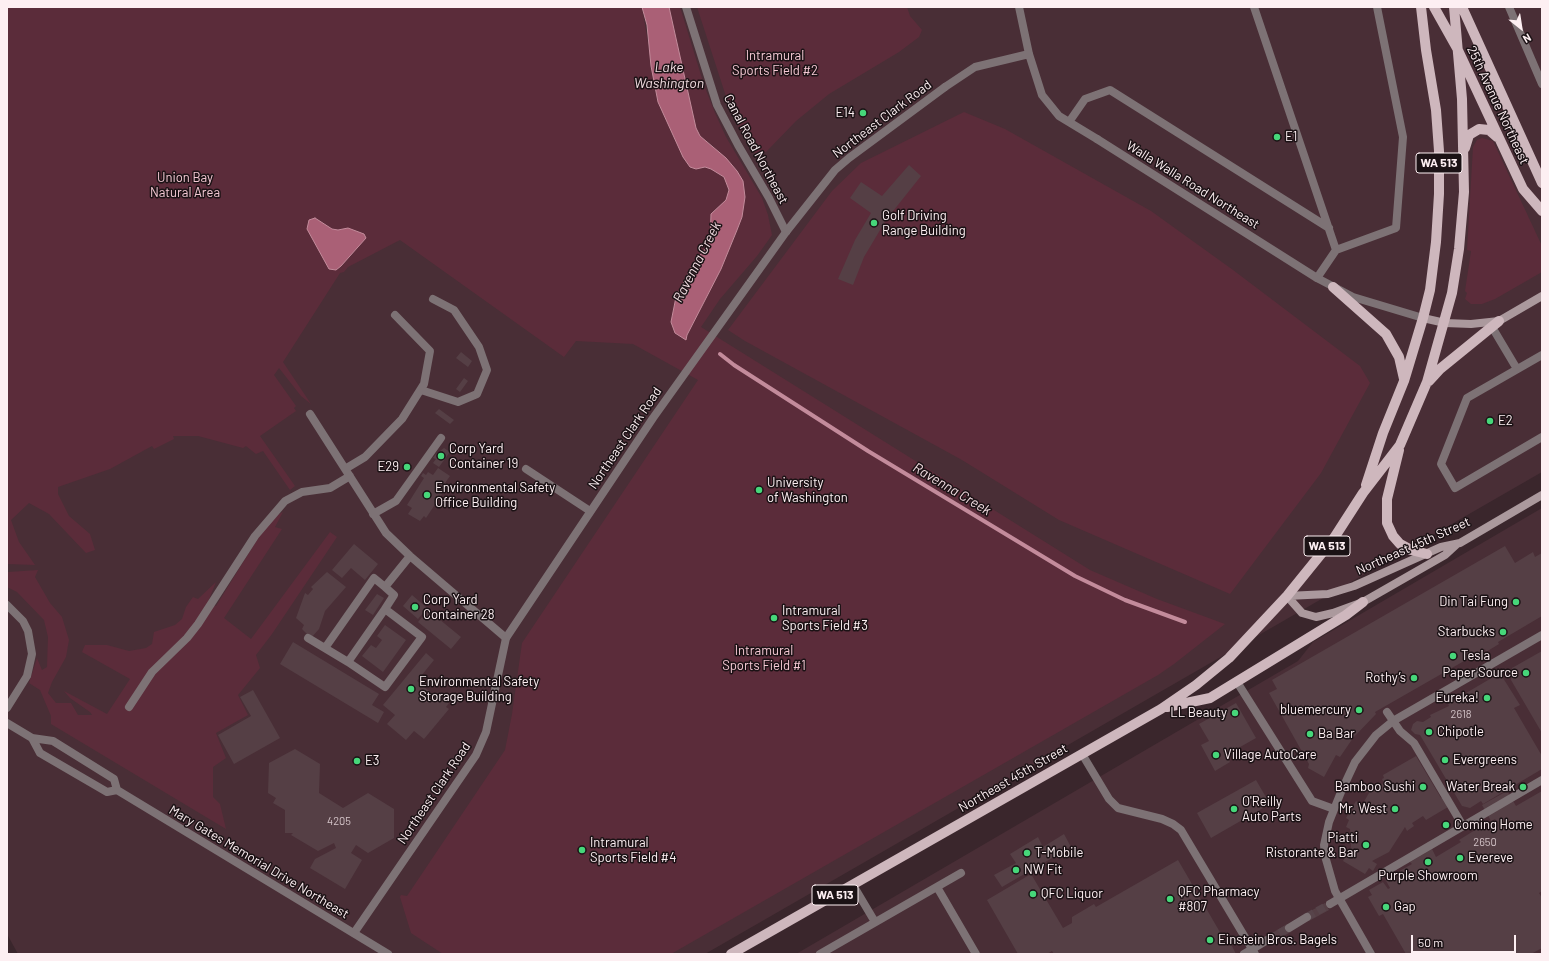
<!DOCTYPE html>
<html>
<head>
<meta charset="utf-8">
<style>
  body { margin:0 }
  #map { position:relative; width:1549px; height:961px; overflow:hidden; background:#3a262c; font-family:Barlow,sans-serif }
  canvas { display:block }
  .frame { position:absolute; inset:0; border:8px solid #fdeff2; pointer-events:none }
  .north { position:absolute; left:1501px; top:8px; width:40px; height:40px; -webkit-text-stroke:3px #1b1215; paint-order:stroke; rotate:150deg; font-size:11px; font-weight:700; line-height:16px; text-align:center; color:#fdeff2 }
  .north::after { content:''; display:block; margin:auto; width:14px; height:18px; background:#fdeff2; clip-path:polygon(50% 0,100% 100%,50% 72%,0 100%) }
  .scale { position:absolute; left:1411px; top:935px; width:105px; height:18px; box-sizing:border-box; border:2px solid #fdeff2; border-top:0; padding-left:5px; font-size:12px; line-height:14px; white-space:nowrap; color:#fdeff2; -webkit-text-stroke:3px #1b1215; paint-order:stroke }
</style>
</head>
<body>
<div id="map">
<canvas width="1549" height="961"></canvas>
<div class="frame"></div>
<div class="north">N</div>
<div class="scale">50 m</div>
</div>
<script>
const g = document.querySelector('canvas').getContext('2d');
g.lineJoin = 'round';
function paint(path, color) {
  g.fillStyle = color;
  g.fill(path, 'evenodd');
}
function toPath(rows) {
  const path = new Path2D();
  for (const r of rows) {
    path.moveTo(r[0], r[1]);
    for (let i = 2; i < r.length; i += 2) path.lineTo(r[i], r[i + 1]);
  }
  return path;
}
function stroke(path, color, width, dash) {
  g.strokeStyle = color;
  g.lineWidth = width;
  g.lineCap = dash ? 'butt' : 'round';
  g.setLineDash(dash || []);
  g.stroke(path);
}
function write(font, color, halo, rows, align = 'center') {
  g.font = font + ' Barlow,sans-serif';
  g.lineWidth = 3;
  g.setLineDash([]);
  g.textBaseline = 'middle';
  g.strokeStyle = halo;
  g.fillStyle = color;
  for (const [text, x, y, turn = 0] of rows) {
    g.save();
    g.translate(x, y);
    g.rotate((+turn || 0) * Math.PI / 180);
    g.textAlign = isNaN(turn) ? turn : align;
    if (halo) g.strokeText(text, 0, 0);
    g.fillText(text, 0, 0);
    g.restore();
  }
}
paint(toPath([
  [7,7,1542,7,1542,472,705,954,18,954,7,934],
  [1542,508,1542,954,796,954,1298,661,1313,642]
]), '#492e36');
paint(toPath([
  [7,7,642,7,658,102,683,157,696,169,705,167,711,169,724,177,729,190,727,200,715,210,710,219,712,226,710,242,692,266,676,297,673,309,687,339,687,335,721,269,737,230,742,217,745,197,743,181,713,146,700,136,696,128,669,7,680,7,704,85,715,113,726,137,762,198,768,215,772,235,757,256,720,299,701,327,1090,570,1157,599,1225,624,1174,664,1158,675,671,954,443,954,411,933,400,897,401,895,407,896,505,750,512,714,522,643,698,380,633,344,576,341,564,357,400,240,348,267,344,272,340,273,283,362,311,404,301,396,279,368,274,375,296,406,294,408,296,411,260,436,295,486,290,490,263,451,256,454,246,446,243,448,198,436,173,436,174,439,154,449,152,446,110,469,58,487,58,494,69,516,90,534,95,550,86,553,49,514,29,503,11,520,19,542,35,565,7,564],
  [697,7,907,7,910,16,922,30,919,37,899,52,829,94,796,121,766,152,755,153,738,126,731,112],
  [964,112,1005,129,1151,211,1233,270,1360,366,1370,383,1321,473,1230,594,1059,520,962,460,745,341,728,330,832,191,861,163],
  [1482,138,1493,141,1542,246,1542,272,1495,299,1482,304,1471,304,1465,299,1467,293,1465,291,1471,251,1467,250,1473,147,1477,140],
  [283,512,275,527,282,529,224,618,251,639,330,532,337,537,272,634,256,655,260,668,238,695,248,715,216,733,226,758,213,767,213,797,220,804,226,829,51,724,51,716,40,690,29,683,37,658,42,670,47,667,48,637,44,620,17,592,7,587,7,574,8,572,38,570,35,577,50,603,62,617,69,640,66,657,52,682,48,693,56,703,71,703,78,715,92,715,90,712,70,698,64,691,107,714,130,679,82,652,85,645,107,645,129,651,146,648,152,644,154,632,175,625,182,619,186,607,193,597,198,599,216,582,208,602,216,606,255,543,273,517]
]), '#5b2c3a');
const water = toPath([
  [642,7,669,7,696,128,700,136,726,158,737,171,743,181,745,197,742,217,737,230,721,269,687,335,686,340,675,333,671,322,676,297,692,266,710,242,711,214,726,200,729,190,724,177,711,169,705,167,696,169,690,167,683,157,658,102,651,66,647,25,642,7],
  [315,218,332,229,338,230,348,228,364,234,366,238,341,266,336,270,329,269,307,229,309,220,315,218]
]);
paint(water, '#aa6076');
stroke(water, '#c38b9b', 1);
stroke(toPath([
  [720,354,734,365,868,451,1075,576,1125,600,1185,622]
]), '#c38b9b', 4);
paint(toPath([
  [909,165,921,176,886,220,864,257,853,285,838,279,855,240,871,213,850,198,861,182,882,196],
  [461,352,472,361,468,367,456,358],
  [464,378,468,381,460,392,456,389],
  [439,409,454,420,450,424,435,413],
  [444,448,450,452,439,467,433,463,436,459,433,458,436,454],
  [438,468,450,476,445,483,448,485,426,518,424,516,420,521,408,514,412,508,407,505,424,478,421,476,423,473,426,475,428,472,433,475],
  [354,544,378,564,365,580,351,568,342,578,332,570],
  [1505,546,1515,563,1533,552,1535,557,1542,553,1542,616,1498,642,1499,644,1486,652,1485,649,1375,712,1376,714,1353,738,1340,757,1336,755,1324,777,1308,768,1309,764,1269,693,1277,689,1272,680],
  [327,572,346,587,325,611,319,629,311,638,302,629,304,625,296,618,305,593,308,595,313,589,311,587],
  [377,594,384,598,373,615,365,610],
  [412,595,427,608,418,619,403,606],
  [428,610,461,637,451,649,418,622],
  [385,625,406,640,383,672,362,656,371,645,376,648,382,640,377,636],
  [293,642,379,694,372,705,384,712,378,723,280,664],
  [1542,651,1542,733,1511,680,1512,668],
  [426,653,434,660,417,681,439,699,441,697,449,703,446,707,449,709,424,739,414,731,406,740,387,724,395,715,383,705],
  [1495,676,1503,678,1520,705,1514,708,1542,756,1542,769,1483,804,1481,801,1470,808,1462,806,1420,735,1415,734,1411,730,1413,724,1417,721,1423,722,1431,717,1430,715,1449,706,1448,704,1464,695,1465,697,1468,696,1466,693],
  [253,690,280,738,234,764,218,735,251,716,240,697],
  [1236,703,1256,738,1226,755,1230,762,1215,771,1201,745,1209,741,1199,724],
  [295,749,320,764,319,793,343,808,368,793,394,809,394,838,368,853,356,845,351,853,362,860,345,889,310,868,315,859,336,848,334,843,318,851,291,835,293,833,285,833,285,810,273,803,276,798,268,793,269,763],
  [1416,756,1441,798,1443,797,1448,807,1426,820,1423,816,1412,823,1414,826,1407,831,1405,827,1389,852,1372,861,1377,864,1373,871,1369,868,1365,874,1343,861,1351,847,1350,829,1346,827,1349,820,1346,818,1356,801,1362,805,1373,786,1376,788,1384,783,1382,779,1384,778,1383,775],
  [1256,780,1270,804,1211,838,1197,813],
  [1507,791,1516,806,1542,791,1542,891,1539,893,1542,898,1542,948,1531,954,1406,954,1383,914,1379,916,1368,897,1372,895,1369,890,1383,882,1388,889,1390,888,1385,879,1412,864,1410,862,1432,849,1436,857,1461,842,1459,840,1480,827,1482,830,1497,822,1495,819,1491,821,1482,805],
  [1064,834,1071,847,1002,887,994,875,1016,863,1010,854,1038,837,1043,847],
  [1178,860,1228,946,1231,944,1236,954,1054,954,1052,951,1047,954,1018,954,987,900,1031,874,1063,928,1072,923,1072,917,1094,904,1096,907],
  [1325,903,1329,910,1309,921,1305,914],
  [1287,924,1291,932,1271,943,1267,936]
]), '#553f45');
stroke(toPath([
  [1307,917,1330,904],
  [1269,939,1289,928]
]), '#57444a', 8, [8, 4]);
stroke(toPath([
  [686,7,717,105,738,145,769,198,786,232],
  [1019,7,1029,54,1042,95,1059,116,1097,139],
  [1254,7,1336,250,1317,278],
  [1509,7,1542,84],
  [945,87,975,67,1029,54],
  [1069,122,1085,99,1110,90,1329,228],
  [1336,250,1396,228,1403,137,1377,7],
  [1492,327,1517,369],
  [1542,355,1467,398,1441,464,1455,488,1542,437],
  [421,390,458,402,477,394,487,370,479,347,454,310,433,299],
  [310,414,386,533,410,556,506,638],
  [345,469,365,457,402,419,424,384,430,351,395,315],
  [526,469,590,511],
  [373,514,396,501,441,438],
  [7,605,23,621,28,631,32,654,27,676,7,708],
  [385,609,348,662,385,687,422,637,385,609,394,595,385,587,410,556],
  [308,638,348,662],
  [325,648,374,578,385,587],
  [1237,682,1312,801,1334,809],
  [129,707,152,672,187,638,198,624,255,536,285,501,302,492,330,488,350,476],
  [1082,754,1109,799,1118,808,1162,819,1173,824,1181,830,1255,954],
  [853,885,875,922],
  [937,887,976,954],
  [820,954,961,873],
  [1371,954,1335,891,1325,856,1324,845,1329,822,1341,792,1355,762,1376,735,1393,721,1542,635]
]), '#7d7275', 8);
stroke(toPath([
  [1387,712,1400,731,1414,743,1463,826],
  [1330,904,1542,780],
  [1289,928,1307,917],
  [1244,954,1269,939]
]), '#7d7275', 8);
stroke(toPath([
  [354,933,476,755,486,732,506,638,653,418,786,232,835,170,849,158,945,87]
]), '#7d7275', 8);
stroke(toPath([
  [1097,139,1317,278,1353,297,1423,318],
  [7,723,32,738,53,741,114,779,117,790,388,954],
  [32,738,40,753,107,792,117,790]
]), '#7d7275', 8);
stroke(toPath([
  [1423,318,1445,323,1471,324,1499,321,1542,296],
  [1287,596,1328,594,1354,586,1441,547,1460,543,1542,495],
  [1287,596,1302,613,1316,617,1333,613,1363,602,1445,555,1457,544]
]), '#ab999d', 8);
stroke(toPath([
  [1434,7,1457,48,1523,189,1542,211],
  [1462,7,1542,183],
  [1465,148,1469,135,1479,129,1489,130,1497,137],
  [1333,287,1386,334,1399,357,1404,379],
  [1429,381,1440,369,1499,321],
  [1399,450,1387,499,1387,523,1393,536,1400,544,1411,550,1427,554],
  [1366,485,1383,433,1404,381,1423,318,1430,290,1436,242,1439,194,1439,151,1436,110,1426,50,1421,7],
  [1167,707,1210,698,1346,615,1363,602],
  [731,954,1161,709,1196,685,1229,658,1287,596,1334,538,1363,493,1400,445,1427,382,1452,293,1459,249,1464,192,1462,99,1454,7]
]), '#ceb7bd', 10);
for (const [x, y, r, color] of [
  [863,113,4,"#46d77a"],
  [1277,137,4,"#46d77a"],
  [874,223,4,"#46d77a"],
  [1490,421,4,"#46d77a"],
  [441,456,4,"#46d77a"],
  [407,467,4,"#46d77a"],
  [759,490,4,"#46d77a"],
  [427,495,4,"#46d77a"],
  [1516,602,4,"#46d77a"],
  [415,607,4,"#46d77a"],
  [774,618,4,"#46d77a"],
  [1503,632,4,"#46d77a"],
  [1453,656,4,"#46d77a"],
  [1526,673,4,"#46d77a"],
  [1414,678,4,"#46d77a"],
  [411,689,4,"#46d77a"],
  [1487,698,4,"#46d77a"],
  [1359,710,4,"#46d77a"],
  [1235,713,4,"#46d77a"],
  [1429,732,4,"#46d77a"],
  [1310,734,4,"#46d77a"],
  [1216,755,4,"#46d77a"],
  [1445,760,4,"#46d77a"],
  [357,761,4,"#46d77a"],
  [1423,787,4,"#46d77a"],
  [1523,787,4,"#46d77a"],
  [1234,809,4,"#46d77a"],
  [1395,809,4,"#46d77a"],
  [1446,825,4,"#46d77a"],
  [1366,845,4,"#46d77a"],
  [582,850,4,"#46d77a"],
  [1027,853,4,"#46d77a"],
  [1460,858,4,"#46d77a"],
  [1428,862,4,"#46d77a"],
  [1016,870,4,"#46d77a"],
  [1033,894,4,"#46d77a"],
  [1170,899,4,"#46d77a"],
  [1386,907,4,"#46d77a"],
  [1210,940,4,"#46d77a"]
]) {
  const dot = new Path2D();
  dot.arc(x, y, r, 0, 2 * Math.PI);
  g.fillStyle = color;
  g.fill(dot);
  stroke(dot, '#1b1215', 1.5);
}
write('11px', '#d3c3c7', null, [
  ["2618",1461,714],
  ["4205",339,821],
  ["2650",1485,842]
]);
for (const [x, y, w] of [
  [1439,163,46],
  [1327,546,46],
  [835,895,46]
]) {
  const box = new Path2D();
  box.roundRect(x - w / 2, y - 10, w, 20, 3);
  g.fillStyle = '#1b1215';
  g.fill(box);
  stroke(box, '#fdeff2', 1);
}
write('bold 12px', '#fdeff2', null, [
  ["WA 513",1439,163],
  ["WA 513",1327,546],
  ["WA 513",835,895]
]);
write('13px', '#f5c9d4', '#1b1215', [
  ["Intramural",775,56],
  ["Sports Field #2",775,71],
  ["Union Bay",185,178],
  ["Natural Area",185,193],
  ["Intramural",764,651],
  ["Sports Field #1",764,666]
]);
write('13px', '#fdeff2', '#1b1215', [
  ["25th Avenue Northeast",1498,105,65],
  ["Northeast Clark Road",882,119,-37],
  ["Canal Road Northeast",756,149,62],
  ["Walla Walla Road Northeast",1193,185,32],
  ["Northeast Clark Road",625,438,-56],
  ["Northeast 45th Street",1413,546,-24],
  ["Northeast 45th Street",1013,778,-30],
  ["Northeast Clark Road",434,793,-56],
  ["Mary Gates Memorial Drive Northeast",259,862,31]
]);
write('13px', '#fdeff2', '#1b1215', [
  ["E14",855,113,"right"],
  ["E1",1285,137],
  ["Golf Driving",882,216],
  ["Range Building",882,231],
  ["E2",1498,421],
  ["Corp Yard",449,449],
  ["Container 19",449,464],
  ["E29",399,467,"right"],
  ["University",767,483],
  ["of Washington",767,498],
  ["Environmental Safety",435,488],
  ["Office Building",435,503],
  ["Corp Yard",423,600],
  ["Container 28",423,615],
  ["Din Tai Fung",1508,602,"right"],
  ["Intramural",782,611],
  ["Sports Field #3",782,626],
  ["Starbucks",1495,632,"right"],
  ["Tesla",1461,656],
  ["Paper Source",1518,673,"right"],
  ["Rothy’s",1406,678,"right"],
  ["Environmental Safety",419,682],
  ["Storage Building",419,697],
  ["Eureka!",1479,698,"right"],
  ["bluemercury",1351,710,"right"],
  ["LL Beauty",1227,713,"right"],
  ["Chipotle",1437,732],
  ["Ba Bar",1318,734],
  ["Village AutoCare",1224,755],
  ["Evergreens",1453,760],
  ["E3",365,761],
  ["Bamboo Sushi",1415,787,"right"],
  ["Water Break",1515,787,"right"],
  ["O'Reilly",1242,802],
  ["Auto Parts",1242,817],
  ["Mr. West",1387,809,"right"],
  ["Coming Home",1454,825],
  ["Piatti",1358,838,"right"],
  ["Ristorante & Bar",1358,853,"right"],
  ["Intramural",590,843],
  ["Sports Field #4",590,858],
  ["T-Mobile",1035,853],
  ["Evereve",1468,858],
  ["NW Fit",1024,870],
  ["Purple Showroom",1428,876,"center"],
  ["QFC Pharmacy",1178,892],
  ["#807",1178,907],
  ["QFC Liquor",1041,894],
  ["Gap",1394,907],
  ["Einstein Bros. Bagels",1218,940]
], 'left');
write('italic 14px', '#f1dbe0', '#1b1215', [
  ["Lake",669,67],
  ["Washington",669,83],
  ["Ravenna Creek",697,262,-63],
  ["Ravenna Creek",952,489,31]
]);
</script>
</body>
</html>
